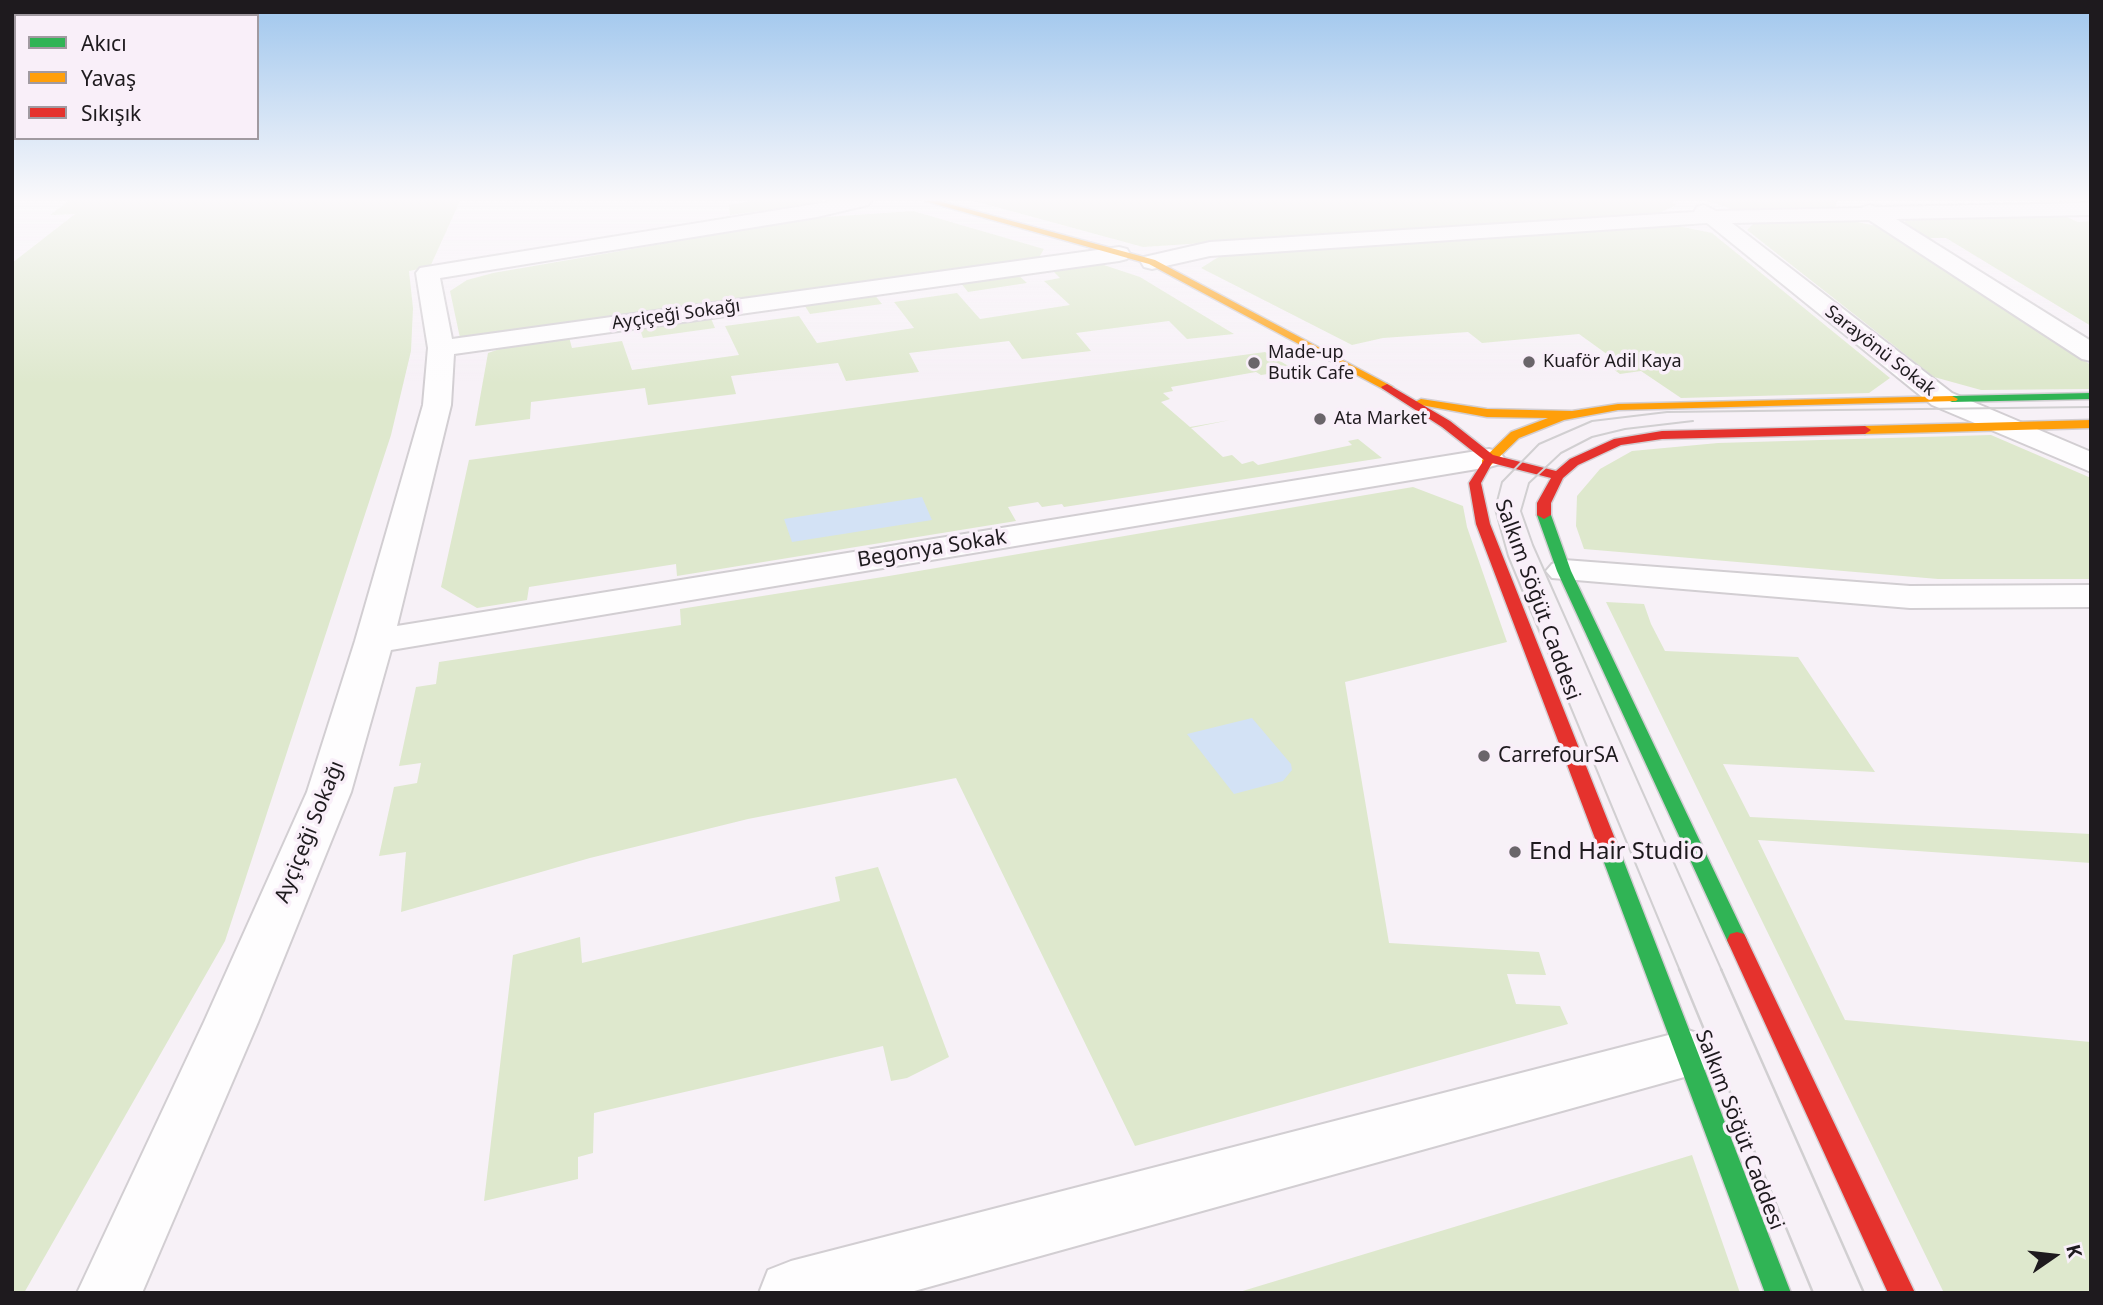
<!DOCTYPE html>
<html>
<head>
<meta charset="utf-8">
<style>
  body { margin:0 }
  #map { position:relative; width:2103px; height:1305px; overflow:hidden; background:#f7f1f7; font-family:"Noto Sans",sans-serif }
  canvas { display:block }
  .frame { position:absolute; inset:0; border:14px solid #1e1a1e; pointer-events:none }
  .legend { position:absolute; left:14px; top:14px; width:245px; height:126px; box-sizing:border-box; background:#f9eff9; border:2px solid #a19aa1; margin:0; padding:9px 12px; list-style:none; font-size:21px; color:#1e1a1e }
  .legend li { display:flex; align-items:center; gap:14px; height:35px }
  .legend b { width:35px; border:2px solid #a19aa1 }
  .north { position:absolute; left:2019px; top:1221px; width:70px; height:70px; -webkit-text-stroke:5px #f9eff9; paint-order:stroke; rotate:76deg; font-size:19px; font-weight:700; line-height:28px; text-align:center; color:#1e1a1e }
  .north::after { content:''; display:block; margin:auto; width:24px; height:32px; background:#1e1a1e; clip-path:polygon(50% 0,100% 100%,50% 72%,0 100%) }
</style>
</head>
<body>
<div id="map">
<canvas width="2103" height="1305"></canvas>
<div class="frame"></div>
<ul class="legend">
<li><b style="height:9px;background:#30b455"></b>Akıcı</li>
<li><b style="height:9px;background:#ff9f0a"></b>Yavaş</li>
<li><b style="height:9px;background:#e5322d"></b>Sıkışık</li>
</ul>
<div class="north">K</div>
</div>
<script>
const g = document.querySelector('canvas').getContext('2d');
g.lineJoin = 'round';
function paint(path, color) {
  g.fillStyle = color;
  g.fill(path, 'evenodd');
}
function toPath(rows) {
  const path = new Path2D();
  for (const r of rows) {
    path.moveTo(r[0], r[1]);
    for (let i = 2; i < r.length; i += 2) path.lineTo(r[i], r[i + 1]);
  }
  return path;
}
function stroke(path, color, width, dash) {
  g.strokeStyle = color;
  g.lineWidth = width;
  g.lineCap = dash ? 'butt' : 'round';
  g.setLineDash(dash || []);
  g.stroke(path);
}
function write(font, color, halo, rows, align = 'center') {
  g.font = font + ' "Noto Sans",sans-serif';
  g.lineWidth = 7;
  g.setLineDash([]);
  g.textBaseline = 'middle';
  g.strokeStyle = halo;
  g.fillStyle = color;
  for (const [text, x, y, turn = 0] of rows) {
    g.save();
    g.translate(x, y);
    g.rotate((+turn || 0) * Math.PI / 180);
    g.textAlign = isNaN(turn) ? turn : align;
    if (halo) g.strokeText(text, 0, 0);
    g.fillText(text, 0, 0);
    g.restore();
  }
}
paint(toPath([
  [69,201,460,201,430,267,409,271,413,308,411,351,391,435,225,941,24,1293,12,1293,12,263,75,214,50,215],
  [755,201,837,201,730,215,729,205],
  [974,201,1671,201,1676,205,1657,214,1143,247],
  [1708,201,1837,201,1835,208,1735,210],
  [913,211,1044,249,1038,259,460,338,450,291,467,280,493,273,811,218],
  [2060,214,2078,222,2091,221,2091,326,1946,238,1923,238,1900,224,1915,216],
  [1755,222,1857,222,1882,227,2091,365,2091,389,1981,390,1934,377,1747,230],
  [1678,226,1712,233,1890,378,1869,393,1681,398,1641,371,1620,374,1603,362,1615,360,1579,334,1482,343,1468,332,1383,338,1352,345,1201,268,1220,256],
  [1098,263,1140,277,1234,334,1187,339,1169,321,1076,333,1091,351,1022,359,1009,341,909,353,919,372,846,381,838,363,731,376,736,394,648,405,645,388,531,402,530,419,475,426,488,353,511,345,569,337,572,348,622,341,632,370,739,355,725,326,799,316,817,343,914,328,894,302,957,293,980,319,1070,305,1044,281,1060,278,1051,269],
  [1017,274,1027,283,968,292,960,282],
  [874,294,882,304,810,314,803,303],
  [710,316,715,328,643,338,639,327],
  [1265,352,1295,370,1261,375,1256,372,1171,387,1173,391,1163,393,1170,399,1161,402,1190,427,1230,420,1191,428,1223,457,1232,455,1242,464,1253,461,1258,465,1352,445,1348,441,1358,439,1382,458,1064,507,1062,504,1042,507,1038,502,1008,507,1016,521,677,576,676,564,529,587,527,600,477,608,441,587,469,460],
  [1991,435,2091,478,2091,579,1938,579,1584,549,1576,526,1577,496,1600,469,1632,451,1718,443],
  [1413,487,1463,506,1467,527,1507,642,1345,682,1389,943,1539,952,1546,975,1507,974,1516,1004,1560,1006,1568,1024,1135,1146,956,778,748,819,590,858,401,912,406,852,379,856,394,787,417,783,421,763,399,766,416,687,436,684,439,662,681,625,680,609,889,576],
  [1606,602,1644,604,1651,624,1665,651,1798,657,1875,772,1723,764,1750,817,2091,834,2091,863,1758,840,1845,1020,2091,1042,2091,1293,1944,1293],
  [878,867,949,1057,907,1078,891,1081,883,1046,594,1113,593,1153,578,1157,578,1179,484,1201,513,955,580,937,582,963,708,933,840,901,835,877],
  [1692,1155,1740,1293,1236,1293]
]), '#dee8cd');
paint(toPath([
  [922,497,932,520,792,542,784,519],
  [1252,718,1291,764,1292,770,1283,781,1234,794,1187,734]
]), '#d3e2f5');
const street = toPath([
  [834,201,871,201,868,205,817,217,440,278,452,339,1119,247,1127,249,1130,254,1127,259,1119,261,454,354,451,405,397,626,1489,449,1500,452,1504,458,1500,464,1489,467,391,650,351,792,258,1022,142,1293,77,1293,204,1022,307,792,355,641,423,405,428,348,416,273,420,268,834,201],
  [2091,203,2091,215,1896,219,2091,341,2091,361,2082,359,1869,220,1732,223,1952,393,2091,452,2091,472,1932,405,1707,223,1210,256,1152,269,1144,267,1141,262,1144,257,1210,242,1694,212,1697,207,1704,205,1716,211,1861,208,1869,205,1877,207,2091,203],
  [1564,560,1910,586,2091,585,2091,607,1910,608,1552,578,1546,571,1552,564,1564,560],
  [1688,1030,1707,1037,1715,1053,1707,1069,1688,1076,907,1293,759,1293,768,1270,791,1261,1688,1030]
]);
const fast = toPath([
  [2091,393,2091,399,1952,402,1946,399,1952,396,2091,393],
  [1544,511,1551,515,1571,571,1747,940,1744,946,1737,948,1730,946,1727,940,1557,571,1537,515,1544,511],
  [1609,842,1616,844,1619,849,1791,1293,1765,1293,1599,849,1602,844,1609,842]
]);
const slow = toPath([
  [925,201,938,201,1155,260,1393,387,1383,389,1149,264,925,201],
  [1952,396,1958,399,1956,401,1618,410,1564,420,1519,438,1490,466,1486,467,1482,466,1482,460,1511,432,1548,418,1487,417,1421,405,1415,402,1421,399,1487,409,1572,411,1618,404,1952,396],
  [2091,420,2091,428,1865,434,1859,430,1865,426,2091,420]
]);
const jam = toPath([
  [1387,384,1450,421,1493,455,1556,471,1570,459,1614,439,1662,431,1865,426,1871,430,1865,434,1662,439,1621,445,1578,465,1563,478,1551,503,1551,515,1544,519,1537,515,1537,503,1551,478,1492,463,1481,483,1490,524,1619,849,1616,854,1609,856,1602,854,1599,849,1476,524,1469,483,1484,460,1442,427,1383,389,1381,387,1387,384],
  [1737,932,1744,934,1747,940,1915,1293,1888,1293,1727,940,1730,934,1737,932]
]);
stroke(street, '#d2ced2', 4);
stroke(fast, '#d2ced2', 3);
stroke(slow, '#d2ced2', 3);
stroke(jam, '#d2ced2', 3);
paint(street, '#fefdfe');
paint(fast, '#30b455');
paint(slow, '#ff9f0a');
paint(jam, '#e5322d');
stroke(toPath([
  [1693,421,1625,429,1592,437,1561,453,1529,483,1521,511,1533,545,1722,971],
  [1680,971,1508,556,1495,509,1502,482,1539,444,1592,421,1667,412,2091,407]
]), '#d1cfd1', 2);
stroke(toPath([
  [1679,969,1813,1293],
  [1721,969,1864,1293]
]), '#d1cfd1', 2.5);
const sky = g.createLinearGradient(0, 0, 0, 384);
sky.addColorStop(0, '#9fc6ed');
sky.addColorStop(0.52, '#fbf9fb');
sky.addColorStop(1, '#fbf9fb00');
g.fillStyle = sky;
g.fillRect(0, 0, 2103, 384);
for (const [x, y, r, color] of [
  [1529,362,7,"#6a656a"],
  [1254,363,7,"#6a656a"],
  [1320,419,7,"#6a656a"],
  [1484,756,7,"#6a656a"],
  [1515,852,7,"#6a656a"]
]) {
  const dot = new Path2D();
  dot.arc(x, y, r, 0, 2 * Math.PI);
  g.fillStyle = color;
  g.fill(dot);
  stroke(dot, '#f9eff9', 2.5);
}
write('18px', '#1e1a1e', '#f9eff9', [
  ["Ayçiçeği Sokağı",676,315,-8],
  ["Sarayönü Sokak",1880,351,38]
]);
write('18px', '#1e1a1e', '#f9eff9', [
  ["Made-up",1268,353],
  ["Butik Cafe",1268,374],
  ["Kuaför Adil Kaya",1543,362],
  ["Ata Market",1334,419]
], 'left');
write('21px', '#1e1a1e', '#f9eff9', [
  ["Begonya Sokak",932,549,-9],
  ["Salkım Söğüt Caddesi",1537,600,70],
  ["Ayçiçeği Sokağı",310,832,-68],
  ["Salkım Söğüt Caddesi",1739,1130,69]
]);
write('21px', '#1e1a1e', '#f9eff9', [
  ["CarrefourSA",1498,756]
], 'left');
write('24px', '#1e1a1e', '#f9eff9', [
  ["End Hair Studio",1529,852]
], 'left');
</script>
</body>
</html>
